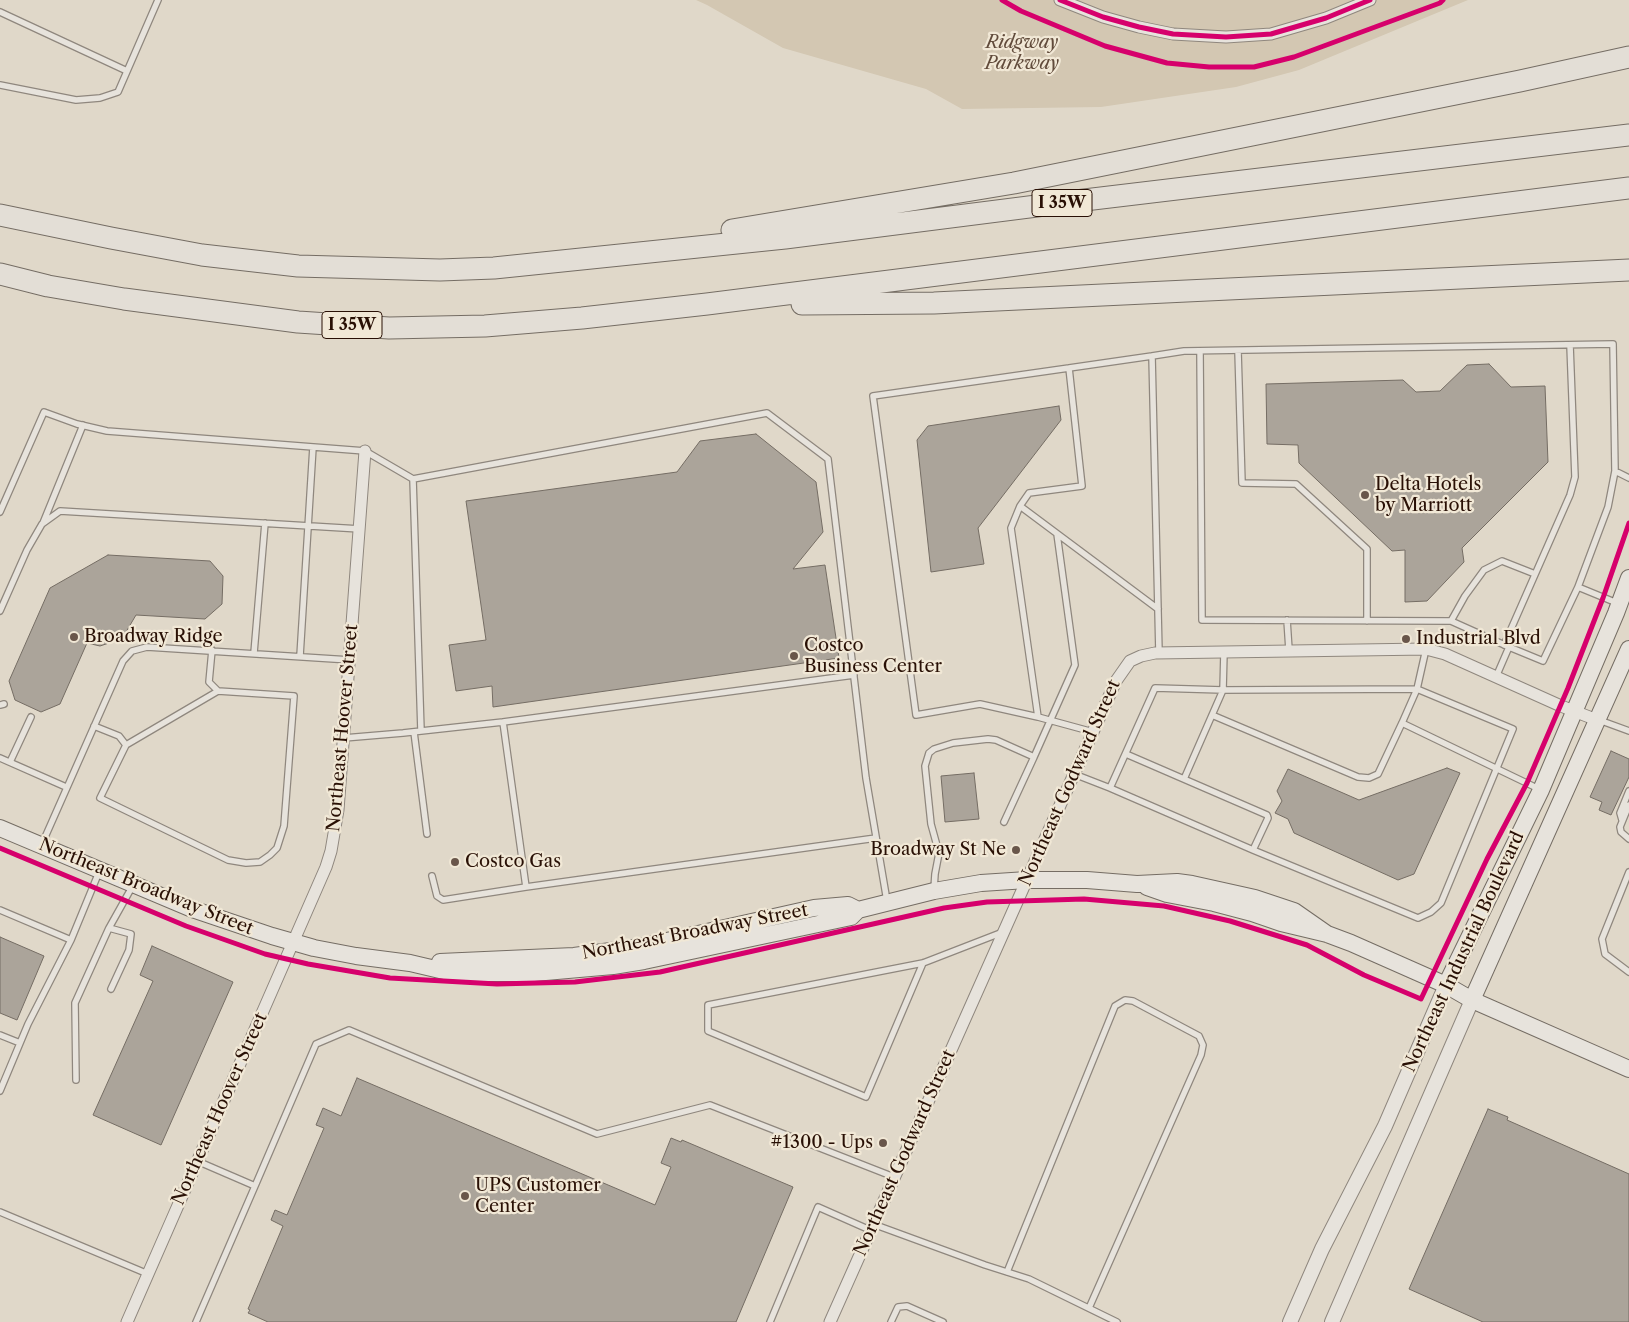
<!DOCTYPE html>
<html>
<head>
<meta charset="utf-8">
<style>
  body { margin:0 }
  canvas { display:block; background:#e0d8c9 }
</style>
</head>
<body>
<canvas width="1629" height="1322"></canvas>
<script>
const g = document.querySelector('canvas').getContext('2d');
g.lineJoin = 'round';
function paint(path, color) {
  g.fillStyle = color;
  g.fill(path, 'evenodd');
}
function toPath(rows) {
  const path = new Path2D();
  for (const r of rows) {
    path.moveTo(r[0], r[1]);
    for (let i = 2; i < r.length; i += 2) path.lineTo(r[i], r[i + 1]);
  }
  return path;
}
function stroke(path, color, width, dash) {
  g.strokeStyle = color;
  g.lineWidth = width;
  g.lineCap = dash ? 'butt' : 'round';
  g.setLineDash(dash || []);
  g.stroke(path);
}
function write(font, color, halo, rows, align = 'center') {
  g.font = font + ' "Libre Caslon Text",serif';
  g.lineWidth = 4.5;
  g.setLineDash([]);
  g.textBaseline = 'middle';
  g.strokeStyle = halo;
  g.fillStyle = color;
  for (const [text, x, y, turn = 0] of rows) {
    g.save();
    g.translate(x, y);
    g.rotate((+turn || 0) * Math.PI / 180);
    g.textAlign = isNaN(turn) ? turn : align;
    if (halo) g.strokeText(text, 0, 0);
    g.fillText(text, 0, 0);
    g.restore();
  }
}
paint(toPath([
  [696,0,1468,0,1299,70,1236,87,1101,107,962,109,926,89,783,48,707,5]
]), '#d3c7b2');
const building = toPath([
  [1489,364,1511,387,1545,386,1548,462,1462,548,1464,562,1427,601,1405,602,1405,550,1392,551,1299,463,1298,445,1267,444,1266,384,1403,380,1416,392,1440,391,1467,365,1489,364],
  [1059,406,1061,420,978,528,984,564,931,572,917,440,928,426,1059,406],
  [756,434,816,482,823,532,793,569,825,565,839,658,493,707,492,686,456,691,449,645,486,640,466,501,677,472,700,441,756,434],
  [108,555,210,561,223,576,222,604,205,619,136,615,126,632,112,642,100,646,87,643,60,704,41,712,15,700,9,681,50,588,108,555],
  [1611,751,1629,759,1629,777,1611,815,1599,810,1602,802,1590,797,1611,751],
  [1447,768,1460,773,1414,874,1398,880,1294,833,1288,819,1275,813,1282,801,1277,791,1288,769,1359,800,1447,768],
  [974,773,979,819,945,822,941,776,974,773],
  [0,937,44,956,17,1020,0,1013,0,937],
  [152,946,233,982,161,1145,93,1115,153,981,140,975,152,946],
  [357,1078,655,1205,671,1167,661,1163,671,1138,681,1142,682,1140,793,1187,736,1322,268,1322,248,1313,250,1310,248,1309,283,1226,271,1220,275,1210,287,1215,324,1128,316,1125,323,1108,341,1116,357,1078],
  [1488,1109,1508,1117,1507,1120,1629,1174,1629,1322,1483,1322,1409,1289,1488,1109]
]);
paint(building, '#aba49a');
stroke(building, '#756d64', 1);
const service = toPath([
  [0,12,127,71],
  [0,85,76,100,100,98,118,92,158,0],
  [1200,351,1202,620,1451,621,1509,647],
  [1238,351,1242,483,1296,484,1367,549,1367,621],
  [1152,356,1069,368,1082,486,1029,493,1020,506,1158,609],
  [1615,471,1608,507,1578,587,1617,603],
  [1020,506,1011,528,1038,717,1093,732],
  [0,512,44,412,77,424,107,431,365,451,413,479],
  [43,523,83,425],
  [0,611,27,550,42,524,60,511,360,529],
  [1287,620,1289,650],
  [1451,621,1465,596,1484,570,1502,561,1535,574],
  [1504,645,1570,495,1575,477,1570,345],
  [254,653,265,523],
  [1159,653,1152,356,1184,351,1613,344,1615,471,1629,478],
  [300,656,313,447],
  [1496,677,1509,647,1543,661,1578,587],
  [0,705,4,704],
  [1212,715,1358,777,1369,778,1378,774,1402,723,1417,689,1426,649],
  [1038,717,980,704,916,715,873,396,1069,368],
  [1599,720,1629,731],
  [503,722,526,887,876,838],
  [1402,723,1539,789],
  [94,726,119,736,126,745,100,798,228,860,246,863,260,862,270,855,277,848,284,826,294,696,218,691,209,682,212,650],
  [421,731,413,479,767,413,828,459,866,778,887,901],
  [414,732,427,834],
  [344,738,403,733,503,722,854,675],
  [126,745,218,691],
  [1126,754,1267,815,1268,818,1253,850],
  [1034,757,1075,665,1057,534],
  [0,758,66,787],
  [10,762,31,717],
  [1074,774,1110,788],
  [1184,779,1223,690,1417,689,1513,729,1441,903,1431,912,1418,918,1253,850,1110,788,1155,688,1223,690,1224,652],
  [1629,805,1620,827,1621,832,1629,839],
  [1622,820,1620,813,1629,791],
  [42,844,123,661,132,651,147,647,350,660],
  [1629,872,1602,939,1605,954,1629,972],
  [432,876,437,896,443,900,526,887],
  [934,889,935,874,939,853,931,824,925,766,929,753,934,749,953,743,988,739,996,740,1034,757,1004,822],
  [0,910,71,940,99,872],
  [109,928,131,934,129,950,111,989],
  [923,963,866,1097,708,1031,708,1005,923,963,1003,932],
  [0,1035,20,1043],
  [76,1080,75,1003,109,928,132,887],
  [0,1091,28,1024,71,940],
  [255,1186,316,1044,349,1030,597,1134,710,1105,894,1177],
  [0,1212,148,1274],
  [873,1224,985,1265,1029,1279,1117,1322],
  [1007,1272,1115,1006,1125,1000,1133,1001,1199,1036,1203,1045,1201,1055,1089,1308],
  [196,1322,255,1186,197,1161],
  [770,1322,818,1207,870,1230],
  [891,1322,898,1307,907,1306,943,1322]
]);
const minor = toPath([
  [1060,0,1103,17,1139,27,1173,34,1226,37,1271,34,1326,18,1370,0],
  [127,1322,326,867,331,851,338,810,365,451],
  [830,1322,1074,774,1116,681,1130,661,1141,656,1155,653,1426,649,1445,654,1561,706,1597,720]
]);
const tertiary = toPath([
  [1290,1322,1322,1249,1385,1126,1446,985],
  [1332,1322,1472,1000]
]);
const secondary = toPath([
  [0,828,192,909,272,936,314,948,356,956,410,963,444,971,468,973,534,973,613,966,644,961,851,917,858,910,934,891,981,883,1027,880,1087,880,1137,884,1177,882,1192,884,1255,898,1294,911,1327,934],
  [1147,887,1167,894,1214,903,1252,913,1281,923,1327,934,1351,943,1446,985,1472,1000,1629,1069],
  [440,962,574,956,640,947,814,908,848,905,858,910],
  [1446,985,1541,790,1616,613,1629,578],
  [1472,1000,1629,649]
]);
const motorway = toPath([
  [0,215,111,238,202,255,298,266,440,270,494,268,785,238,1076,201,1629,135],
  [732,230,1014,183,1520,81,1629,57],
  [0,274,48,286,124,299,298,322,389,328,485,326,582,318,707,304,1629,188],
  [802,304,934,303,1629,270]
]);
stroke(service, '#8f877e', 8);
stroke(minor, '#8f877e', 13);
stroke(tertiary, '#8f877e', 16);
stroke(secondary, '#756d64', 18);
stroke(motorway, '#756d64', 23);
stroke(service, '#e7e3dc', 5.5);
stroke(minor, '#e7e3dc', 11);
stroke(tertiary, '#e7e3dc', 14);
stroke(secondary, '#e7e3dc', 16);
stroke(motorway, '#e3ded6', 21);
stroke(toPath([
  [1002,0,1021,11,1105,46,1167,63,1209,67,1254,67,1294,57,1440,3,1443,0],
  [1060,0,1103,17,1139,27,1173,34,1226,37,1271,34,1326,18,1370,0],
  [0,848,186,926,265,954,308,964,390,978,497,984,575,982,660,972,944,908,987,902,1084,899,1164,906,1230,921,1307,945,1364,975,1421,999,1487,859,1527,783,1568,688,1603,598,1629,523]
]), '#d6006c', 5);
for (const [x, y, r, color] of [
  [1365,495,5,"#69564a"],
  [74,637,5,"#69564a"],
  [1406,639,5,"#69564a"],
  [794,656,5,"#69564a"],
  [1016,850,5,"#69564a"],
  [455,862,5,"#69564a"],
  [883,1143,5,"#69564a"],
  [465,1196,5,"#69564a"]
]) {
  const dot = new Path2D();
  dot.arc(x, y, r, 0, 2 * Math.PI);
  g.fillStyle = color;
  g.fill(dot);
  stroke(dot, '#f1e8d6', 2);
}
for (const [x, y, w] of [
  [1062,203,60],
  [352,325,60]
]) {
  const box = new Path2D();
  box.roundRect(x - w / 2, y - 13.5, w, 27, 4);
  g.fillStyle = '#f1e8d6';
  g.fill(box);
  stroke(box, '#291005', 1);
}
write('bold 16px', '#291005', null, [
  ["I 35W",1062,203],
  ["I 35W",352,325]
]);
write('italic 18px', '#614b3b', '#f1e8d6', [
  ["Ridgway",1022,43],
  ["Parkway",1022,64]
]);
write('18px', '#291005', '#f1e8d6', [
  ["Delta Hotels",1375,485],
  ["by Marriott",1375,506],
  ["Broadway Ridge",84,637],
  ["Industrial Blvd",1416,639],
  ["Costco",804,646],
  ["Business Center",804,667],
  ["Broadway St Ne",1006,850,"right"],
  ["Costco Gas",465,862],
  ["#1300 - Ups",873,1143,"right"],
  ["UPS Customer",475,1186],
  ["Center",475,1207]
], 'left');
write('18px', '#291005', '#f1e8d6', [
  ["Northeast Hoover Street",343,728,-85],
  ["Northeast Godward Street",1070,783,-66],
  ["Northeast Broadway Street",146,887,22],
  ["Northeast Broadway Street",695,932,-11],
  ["Northeast Industrial Boulevard",1464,952,-65],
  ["Northeast Hoover Street",220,1109,-66],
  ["Northeast Godward Street",905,1153,-66]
]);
</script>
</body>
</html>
